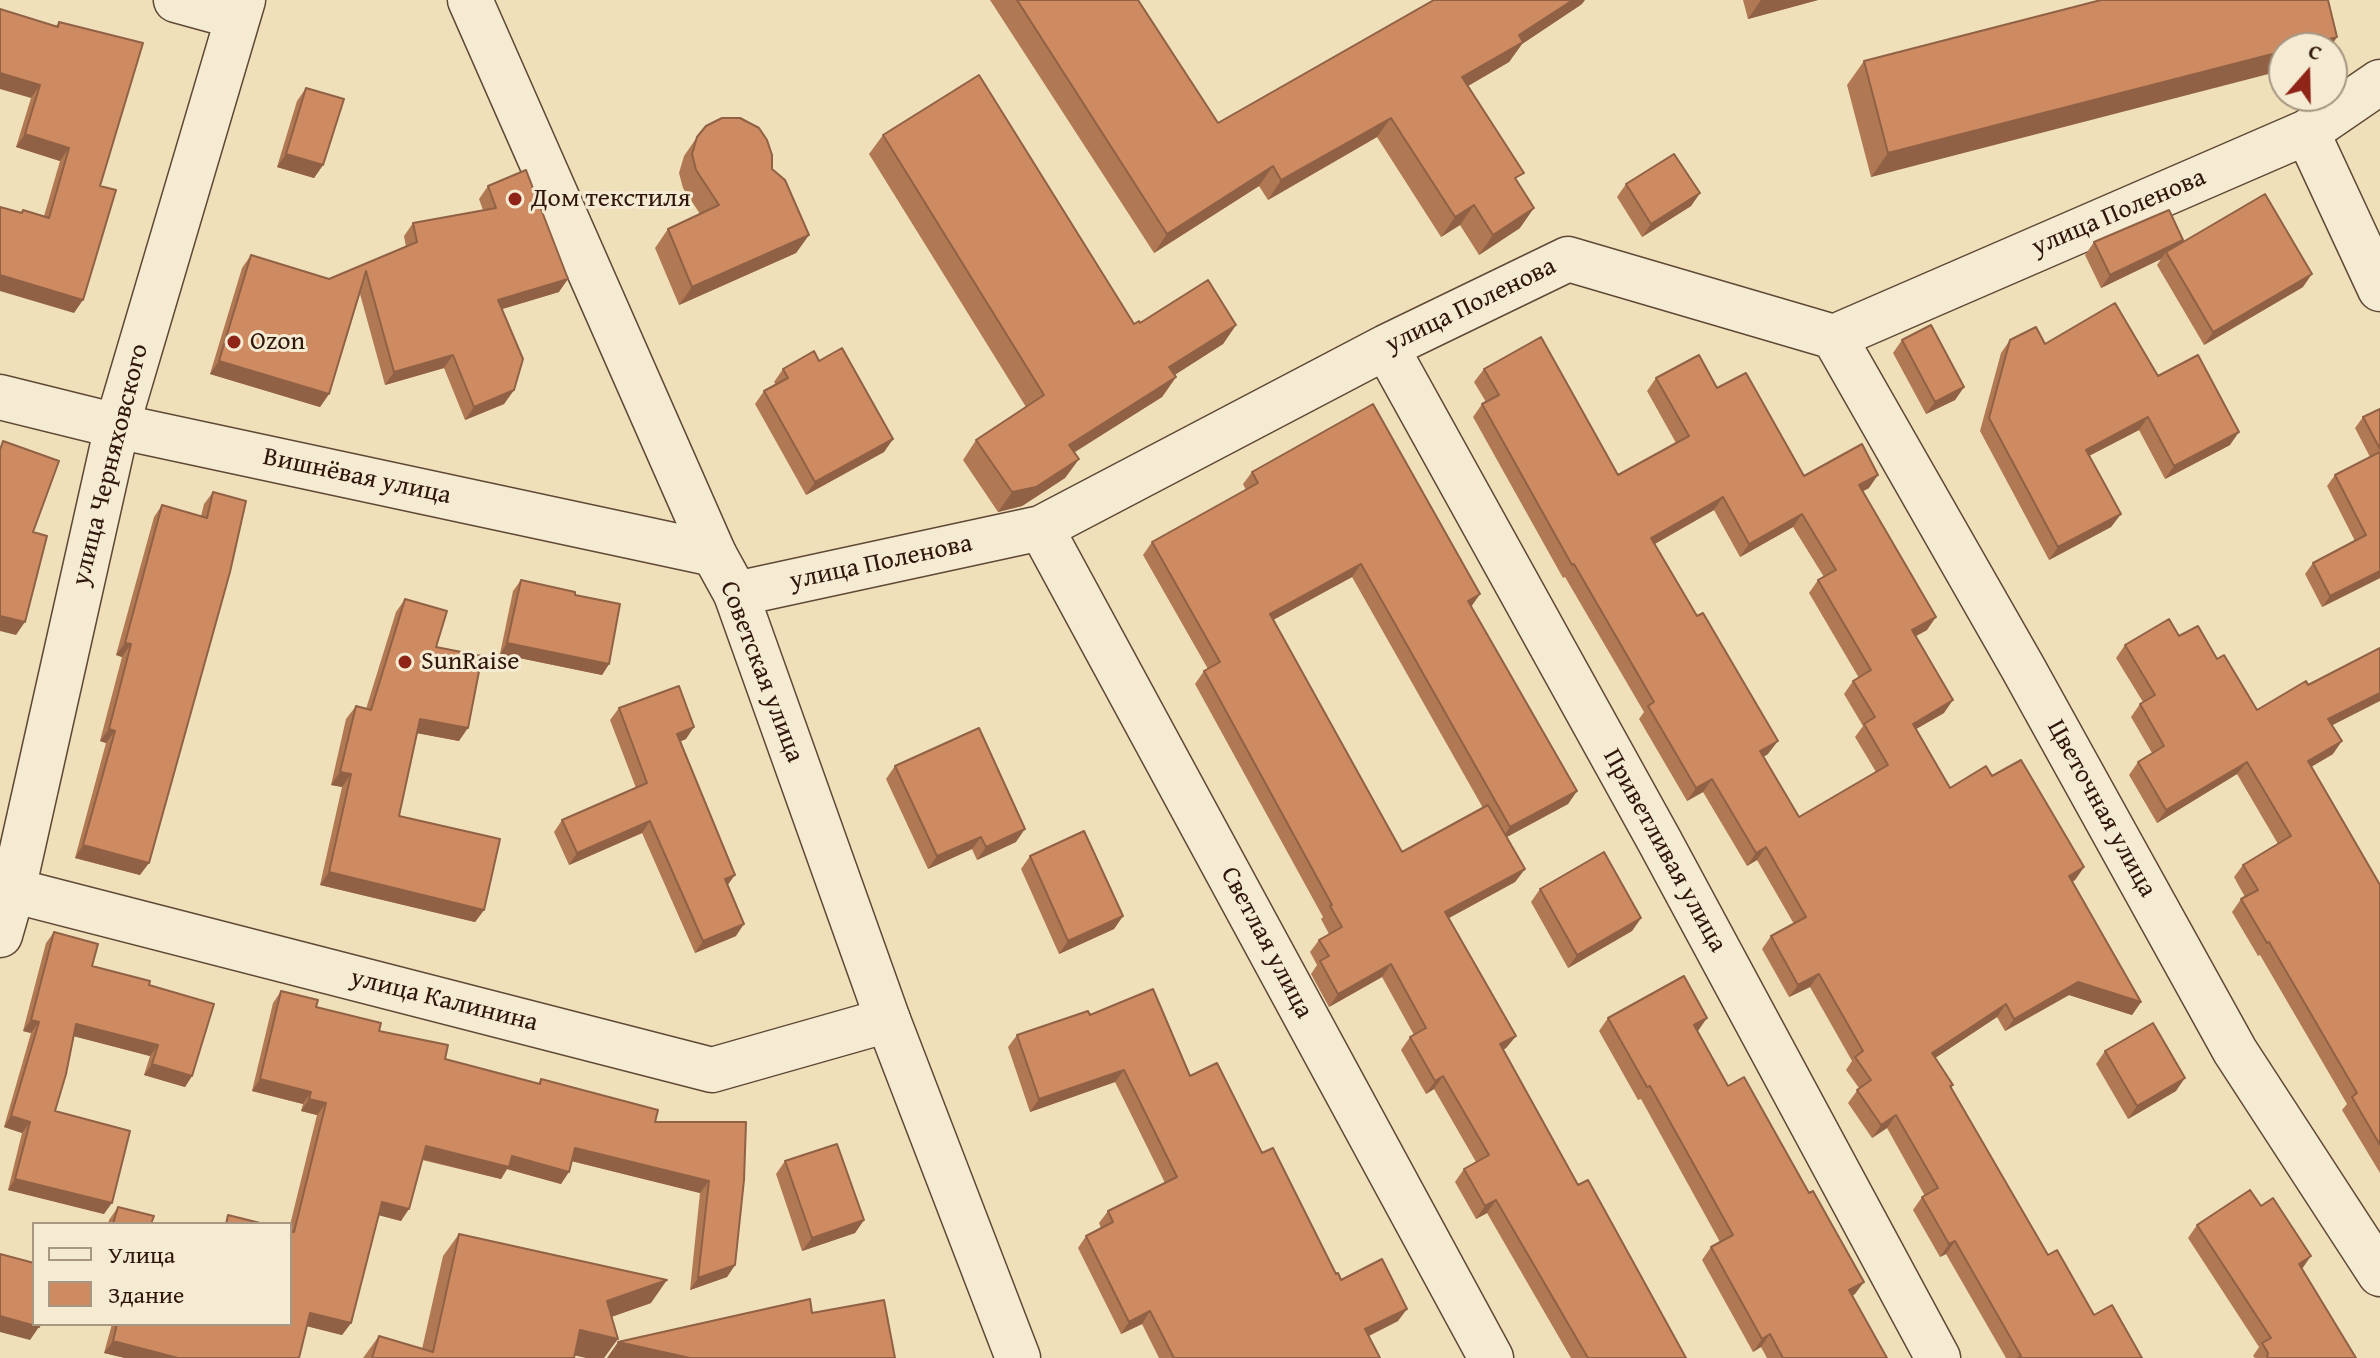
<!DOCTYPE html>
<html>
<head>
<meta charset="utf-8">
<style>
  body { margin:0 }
  #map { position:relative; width:2380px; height:1358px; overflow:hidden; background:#f0e0b9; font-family:"Gentium Book Plus",serif }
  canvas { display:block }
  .legend { position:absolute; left:32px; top:1222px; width:260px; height:104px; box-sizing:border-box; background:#f5ebd2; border:2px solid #a69682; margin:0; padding:10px 14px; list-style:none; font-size:24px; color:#30160b }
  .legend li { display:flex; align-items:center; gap:16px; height:40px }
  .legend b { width:40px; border:2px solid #a69682 }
  .north { position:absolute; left:2268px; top:32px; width:80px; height:80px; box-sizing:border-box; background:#f5ebd2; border:2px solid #a69682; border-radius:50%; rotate:20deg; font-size:22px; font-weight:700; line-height:32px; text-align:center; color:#30160b }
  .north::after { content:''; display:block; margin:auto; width:28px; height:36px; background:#8f2418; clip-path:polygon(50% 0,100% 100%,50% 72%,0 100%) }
</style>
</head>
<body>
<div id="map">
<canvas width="2380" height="1358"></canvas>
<ul class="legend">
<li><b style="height:10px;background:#f5ebd2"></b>Улица</li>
<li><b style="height:22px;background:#ce8b62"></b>Здание</li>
</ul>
<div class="north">С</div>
</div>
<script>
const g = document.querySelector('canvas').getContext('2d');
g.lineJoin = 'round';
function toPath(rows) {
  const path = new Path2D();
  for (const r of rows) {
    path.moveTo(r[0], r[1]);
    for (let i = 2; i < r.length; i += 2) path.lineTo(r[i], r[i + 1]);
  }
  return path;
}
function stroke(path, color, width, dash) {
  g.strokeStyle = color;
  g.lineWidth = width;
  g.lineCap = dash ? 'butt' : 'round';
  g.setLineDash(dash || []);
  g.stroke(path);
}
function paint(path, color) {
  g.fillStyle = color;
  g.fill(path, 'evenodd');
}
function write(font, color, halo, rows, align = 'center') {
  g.font = font + ' "Gentium Book Plus",serif';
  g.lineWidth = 6;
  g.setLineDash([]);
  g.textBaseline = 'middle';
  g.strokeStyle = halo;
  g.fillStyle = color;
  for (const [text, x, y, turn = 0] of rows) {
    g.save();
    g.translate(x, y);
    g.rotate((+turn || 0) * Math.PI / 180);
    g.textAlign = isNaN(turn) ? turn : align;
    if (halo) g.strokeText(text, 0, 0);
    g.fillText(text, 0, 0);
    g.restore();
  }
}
const minor = toPath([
  [176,0,238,17],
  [2307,132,2380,289],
  [1834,337,2023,668,2235,1051,2380,1274],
  [1386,347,1659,840,1938,1358],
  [0,397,117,426,714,554],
  [1041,528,1491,1358],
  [736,594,1041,528,1386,347,1568,259,1834,337,2307,132,2380,82],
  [0,887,712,1070,888,1020],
  [0,935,13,890,117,426,243,0]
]);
const tertiary = toPath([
  [470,0,714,554,736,594,888,1020,1018,1358]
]);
stroke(minor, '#604836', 47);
stroke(tertiary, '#604836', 47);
stroke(minor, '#f5ebd2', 44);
stroke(tertiary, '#f5ebd2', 44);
paint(toPath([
  [990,0,1138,0,1218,123,1582,4,1522,44,1509,62,1468,86,1517,182,1520,228,1479,255,1460,225,1441,237,1377,137,1268,200,1259,186,1154,253],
  [1743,0,1818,0,1748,19],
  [59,22,100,186,74,313,20,213,23,210,44,216,60,161,16,147,31,98,56,26],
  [2330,48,1871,177,1847,85,1864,61],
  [306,88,323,165,314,178,277,167,297,101],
  [883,135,1134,324,1140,323,1236,325,1223,344,1174,375,1176,377,1162,397,1074,452,1079,459,1065,478,1022,506,998,512,963,460,976,440,1026,407,869,154],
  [697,137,772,169,809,235,796,253,679,305,655,248,668,229,700,214,683,188,679,173,684,156],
  [1626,184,1700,193,1691,206,1642,237,1617,197],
  [488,186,559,292,502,309,514,390,504,404,465,420,444,368,385,385,360,294,329,394,320,407,210,374,242,268,251,255,329,279,406,247,404,236,413,223,483,210,479,199],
  [2183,240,2181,243,2303,287,2204,345,2157,265,2161,259,2101,288,2085,255,2094,242],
  [1902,340,1964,387,1955,400,1926,414,1893,353],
  [2010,340,2045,344,2158,376,2230,445,2165,479,2139,430,2089,456,2121,514,2111,527,2049,560,1980,431,2001,353],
  [819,361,893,439,884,452,806,495,755,404,764,391,776,385,774,382,783,369],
  [1484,369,1618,475,1676,443,1647,391,1656,378,1717,388,1804,476,1869,488,1863,491,1927,630,1916,636,1944,713,1916,729,1950,788,1992,776,2084,867,2075,880,2072,882,2141,1002,2132,1015,2069,995,2005,1031,1997,1017,1935,1058,1953,1085,1951,1087,2048,1255,2094,1315,2142,1358,2006,1358,1946,1254,1940,1257,1913,1210,1922,1197,1925,1196,1887,1128,1872,1138,1848,1103,1859,1088,1846,1070,1852,1061,1810,987,1789,997,1762,949,1771,936,1794,924,1757,860,1747,866,1703,792,1687,801,1639,719,1644,712,1565,577,1563,578,1473,417,1482,404,1486,402,1474,382],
  [1714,510,1740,557,1793,527,1824,577,1818,580,1809,593,1859,678,1853,681,1844,694,1863,726,1855,737,1876,772,1799,817,1763,757,1768,754,1655,544],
  [2380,409,2380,578,2322,607,2305,574,2313,563,2355,541,2327,486,2335,475,2370,457,2355,428,2363,417],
  [1252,472,1480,594,1471,606,1577,791,1568,804,1507,837,1525,869,1515,882,1449,918,1516,1036,1506,1048,1503,1050,1578,1185,1686,1358,1571,1358,1487,1213,1476,1219,1455,1182,1464,1169,1476,1162,1434,1089,1426,1094,1401,1050,1410,1037,1414,1035,1382,977,1329,1007,1311,974,1317,965,1310,952,1319,940,1329,934,1321,919,1323,917,1195,684,1204,671,1208,669,1143,555,1152,542,1246,490,1243,484],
  [1352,577,1483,808,1402,852,1273,620],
  [213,492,140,875,75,858,106,743,100,741,122,657,116,655,154,517,162,505,201,516,204,504],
  [521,580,575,595,609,664,602,675,500,654,513,591],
  [405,599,436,647,459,741,417,733,399,816,484,910,475,922,320,885,342,787,331,785,346,719,356,706,366,709,396,612],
  [2179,636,2217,659,2257,710,2332,725,2333,754,2311,767,2380,885,2380,1173,2342,1110,2347,1104,2260,955,2258,956,2232,912,2241,899,2245,897,2234,877,2243,865,2278,844,2237,774,2157,823,2129,775,2138,762,2152,753,2131,717,2140,704,2143,702,2116,658,2125,645],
  [619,708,686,739,681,741,728,886,736,936,695,953,642,833,569,865,554,832,562,820,636,788,610,720],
  [895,766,1016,842,977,860,972,849,928,869,886,779],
  [1030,856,1123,916,1114,929,1059,954,1021,869],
  [1540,889,1641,918,1632,931,1568,968,1531,902],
  [54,932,92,966,149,985,192,1076,185,1087,144,1075,150,1056,74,1036,55,1111,104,1214,8,1190,22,1133,4,1127,31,1033,23,1031,46,943],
  [281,991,316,1007,445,1059,538,1084,541,1079,655,1122,746,1122,735,1265,727,1277,690,1290,700,1193,572,1161,561,1184,507,1169,501,1179,422,1160,401,1221,379,1215,351,1323,342,1335,307,1326,299,1358,125,1358,104,1353,112,1324,290,1324,290,1225,317,1115,301,1111,303,1104,252,1091,273,1003],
  [1090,1015,1190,1076,1262,1153,1336,1274,1341,1280,1398,1321,1369,1336,1380,1358,1159,1358,1142,1324,1121,1334,1078,1248,1086,1236,1101,1228,1099,1223,1108,1211,1165,1183,1115,1082,1030,1112,1008,1047,1017,1035],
  [1608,1018,1698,1032,1728,1086,1855,1294,1852,1296,1887,1358,1767,1358,1761,1347,1753,1352,1702,1260,1711,1247,1720,1242,1641,1099,1638,1100,1599,1031],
  [2105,1051,2176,1091,2128,1119,2096,1064],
  [785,1161,864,1220,855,1233,802,1251,776,1174],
  [118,1207,151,1224,108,1224,109,1220],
  [2197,1225,2302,1269,2356,1358,2255,1358,2253,1356,2259,1347,2188,1238],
  [459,1234,651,1303,611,1317,574,1355,574,1358,363,1358,379,1336,422,1349,443,1256]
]), '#b17854');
paint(toPath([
  [1573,0,1585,0,1582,4,1522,44,1509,62,1449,97,1462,77,1519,35],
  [1761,0,1818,0,1748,19],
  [2337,37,2330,48,2295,48],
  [2284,51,2284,70,1871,177,1888,153],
  [0,73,40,85,31,98,0,89],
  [1391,118,1377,137,1268,200,1281,180],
  [25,134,69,148,60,161,16,147],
  [286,154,323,165,314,178,277,167],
  [1273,166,1259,186,1154,253,1167,234],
  [1700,193,1691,206,1642,237,1651,224],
  [1474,205,1460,225,1441,237,1455,217],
  [1534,208,1520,228,1479,255,1493,235],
  [809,235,796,253,679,305,692,287],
  [2183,240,2174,253,2166,252,2161,259,2101,288,2110,275],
  [2312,274,2303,287,2204,345,2213,332],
  [0,275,83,300,74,313,0,291],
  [568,279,559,292,489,313,498,300],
  [1236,325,1223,344,1156,387,1169,367],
  [453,355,444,368,385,385,394,372],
  [219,361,329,394,320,407,210,374],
  [1176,377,1162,397,1056,464,1069,445],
  [1964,387,1955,400,1926,414,1935,402],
  [514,390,504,404,465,420,474,407],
  [2148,417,2139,430,2077,462,2086,450],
  [2239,432,2230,445,2165,479,2174,466],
  [893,439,884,452,806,495,815,482],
  [1079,459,1065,478,1022,506,998,512,1012,492],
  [1878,475,1869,488,1850,498,1859,485],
  [1723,497,1714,510,1642,551,1651,538],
  [1802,514,1793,527,1740,557,1749,544],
  [2121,514,2111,527,2049,560,2058,547],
  [1361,564,1352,577,1260,627,1270,614],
  [2380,571,2380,578,2322,607,2330,596],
  [1480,594,1471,607,1468,601],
  [0,616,25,622,16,635,0,631],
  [1936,617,1927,630,1903,643,1912,630],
  [125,643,131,644,122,657,116,655],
  [507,643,609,664,602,675,500,654],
  [2380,693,2380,701,2319,732,2328,719],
  [1953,700,1944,713,1904,736,1913,724],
  [420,719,468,728,459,741,411,732],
  [694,727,686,739,669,746,677,734],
  [109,729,115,731,106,743,100,741],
  [1778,741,1768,754,1751,764,1760,751],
  [2342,741,2333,754,2299,774,2308,761],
  [2247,762,2237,774,2157,823,2166,810],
  [340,772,351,774,342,787,331,785],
  [1712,779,1703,792,1687,801,1696,788],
  [1577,791,1568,804,1501,840,1510,827],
  [650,821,642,833,569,865,577,853],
  [1025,829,1016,842,977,860,986,847],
  [981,837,972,849,928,869,937,856],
  [83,845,149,863,140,875,75,858],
  [1766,847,1757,860,1747,866,1756,853],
  [2084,867,2075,880,2060,889,2069,876],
  [1525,869,1515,882,1436,925,1445,912],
  [329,872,484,910,475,922,320,885],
  [735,875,727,886,725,879],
  [1123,916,1114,929,1059,954,1068,941],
  [1641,918,1632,931,1568,968,1577,955],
  [744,924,736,936,695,953,703,941],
  [1391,964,1382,977,1329,1007,1338,994],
  [1819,974,1810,987,1789,997,1798,985],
  [2078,982,2141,1002,2132,1015,2069,995,2005,1031,2014,1019],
  [2006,1004,1997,1017,1923,1066,1932,1053],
  [1707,1018,1698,1031,1685,1038,1694,1025],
  [31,1020,39,1022,31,1033,23,1031],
  [76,1024,158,1045,150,1056,69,1035],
  [1516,1036,1506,1048,1491,1057,1500,1044],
  [152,1064,192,1076,185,1087,144,1075],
  [1124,1070,1115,1082,1030,1112,1039,1099],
  [1443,1076,1434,1089,1426,1094,1435,1081],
  [2185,1078,2176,1091,2128,1119,2137,1106],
  [260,1079,311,1092,303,1104,252,1091],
  [309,1099,326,1103,317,1115,301,1111],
  [1896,1115,1887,1128,1872,1138,1881,1125],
  [11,1116,30,1122,22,1133,4,1127],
  [426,1146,512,1156,569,1172,561,1184,507,1169,501,1179,418,1158],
  [575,1148,709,1181,700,1193,567,1160],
  [15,1179,112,1203,104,1214,8,1190],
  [1496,1200,1487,1213,1476,1219,1485,1206],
  [382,1202,409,1209,401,1221,374,1214],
  [864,1220,855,1233,802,1251,812,1238],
  [1955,1241,1946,1254,1940,1257,1949,1244],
  [2311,1256,2302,1269,2299,1264],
  [735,1265,727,1277,690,1290,698,1278],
  [667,1280,651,1303,591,1324,607,1301],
  [1864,1282,1855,1294,1840,1303,1849,1290],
  [1407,1309,1398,1321,1356,1342,1365,1329],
  [1150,1311,1142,1324,1121,1334,1129,1322],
  [310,1313,351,1323,342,1335,302,1325],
  [0,1316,39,1327,30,1340,0,1332],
  [580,1330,618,1339,604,1358,586,1358,564,1353],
  [1770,1334,1761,1347,1753,1352,1762,1339],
  [113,1341,178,1358,125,1358,104,1353],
  [618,1342,690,1358,607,1358]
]), '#906145');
const building = toPath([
  [1017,0,1138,0,1218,123,1434,0,1573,0,1519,35,1523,42,1462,77,1524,173,1515,178,1534,208,1493,235,1474,205,1455,217,1391,118,1281,180,1273,166,1167,234,1017,0],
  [2101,0,2328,0,2337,37,2295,48,2284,48,2284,51,1888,153,1864,61,2101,0],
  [0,9,58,27,59,22,143,43,100,186,116,190,83,300,0,275,0,207,22,213,23,210,49,218,69,148,25,134,40,85,0,73,0,9],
  [979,75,1134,324,1139,321,1140,323,1208,280,1236,325,1169,367,1176,377,1069,445,1079,459,1036,487,1012,492,976,440,1044,395,883,135,979,75],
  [306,88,344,99,323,165,286,154,306,88],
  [722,118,740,118,759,128,767,140,772,155,772,169,785,180,809,235,692,287,668,229,719,205,696,170,692,154,697,137,706,126,722,118],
  [1674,154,1700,193,1651,224,1626,184,1674,154],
  [526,170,568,279,498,300,523,359,514,390,474,407,453,355,394,372,366,271,329,394,219,361,251,255,329,279,417,242,413,223,496,208,488,186,526,170],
  [2265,194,2312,274,2213,332,2166,252,2265,194],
  [2169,210,2183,240,2110,275,2094,242,2169,210],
  [2115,303,2158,376,2198,355,2239,432,2174,466,2148,417,2086,450,2121,514,2058,547,1989,418,2010,340,2036,327,2045,344,2115,303],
  [1931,325,1964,387,1935,402,1902,340,1931,325],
  [1541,337,1618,475,1689,436,1656,378,1699,355,1717,388,1746,373,1804,476,1862,444,1878,475,1859,485,1936,617,1912,630,1953,700,1913,724,1950,788,1986,766,1992,776,2021,760,2084,867,2069,876,2141,1002,2078,982,2014,1019,2006,1004,1932,1053,1953,1085,1950,1086,2048,1255,2057,1250,2094,1315,2112,1305,2142,1358,2018,1358,2021,1356,1955,1241,1949,1244,1922,1197,1938,1188,1896,1115,1881,1125,1857,1090,1871,1080,1855,1057,1863,1051,1819,974,1798,985,1771,936,1806,917,1766,847,1756,853,1712,779,1696,788,1648,706,1654,702,1574,564,1572,565,1482,404,1499,395,1484,369,1541,337],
  [1723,497,1749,544,1802,514,1836,570,1818,580,1871,670,1853,681,1875,717,1864,724,1888,765,1799,817,1760,751,1778,741,1703,613,1697,616,1651,538,1723,497],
  [842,348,893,439,815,482,764,391,788,378,783,369,814,351,819,361,842,348],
  [1373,404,1480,594,1468,601,1577,791,1510,827,1361,564,1270,614,1402,852,1488,805,1525,869,1445,912,1516,1036,1500,1044,1578,1185,1588,1180,1686,1358,1588,1358,1496,1200,1485,1206,1464,1169,1489,1155,1443,1076,1435,1081,1410,1037,1426,1028,1391,964,1338,994,1320,961,1329,956,1319,940,1342,927,1330,906,1332,905,1204,671,1220,662,1152,542,1258,483,1252,472,1373,404],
  [2380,409,2380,449,2363,417,2380,409],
  [3,441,59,461,33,532,47,536,25,622,0,616,0,450,3,441],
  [2380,452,2380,571,2330,596,2313,563,2366,535,2335,475,2380,452],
  [213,492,246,501,230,572,149,863,83,845,115,731,109,729,131,644,125,643,162,505,207,518,213,492],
  [521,580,575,592,575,595,620,604,609,664,507,643,521,580],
  [405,599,447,611,436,647,482,656,468,728,420,719,399,816,500,839,484,910,329,872,351,774,340,772,356,706,371,710,405,599],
  [2169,619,2179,636,2198,626,2217,659,2224,655,2257,710,2306,681,2308,685,2380,648,2380,693,2328,719,2342,741,2308,761,2380,885,2380,1145,2352,1097,2357,1093,2269,942,2267,943,2241,899,2258,890,2243,865,2291,836,2247,762,2166,810,2138,762,2164,746,2140,704,2155,695,2125,645,2169,619],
  [679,686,694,727,677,734,735,875,725,879,744,924,703,941,650,821,577,853,562,820,647,783,619,708,679,686],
  [979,728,1025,829,986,847,981,837,937,856,895,766,979,728],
  [1084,831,1123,916,1068,941,1030,856,1084,831],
  [1604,852,1641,918,1577,955,1540,889,1604,852],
  [54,932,98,944,92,966,150,981,149,985,214,1004,192,1076,152,1064,158,1045,76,1024,66,1074,55,1111,130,1131,112,1203,15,1179,30,1122,11,1116,39,1022,31,1020,54,932],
  [1684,976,1707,1018,1694,1025,1728,1086,1744,1077,1809,1193,1813,1191,1864,1282,1849,1290,1887,1358,1783,1358,1770,1334,1762,1339,1711,1247,1733,1235,1650,1086,1647,1087,1608,1018,1684,976],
  [1153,989,1190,1076,1217,1063,1262,1153,1273,1148,1336,1274,1338,1273,1341,1280,1382,1259,1407,1309,1365,1329,1380,1358,1174,1358,1150,1311,1129,1322,1086,1236,1113,1222,1108,1211,1177,1177,1124,1070,1039,1099,1017,1035,1088,1011,1090,1015,1153,989],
  [281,991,318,1000,316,1007,381,1023,379,1031,448,1045,445,1059,540,1084,541,1079,658,1110,655,1122,746,1122,744,1180,735,1265,698,1278,709,1181,575,1148,569,1172,512,1156,509,1167,426,1146,409,1209,382,1202,351,1323,310,1313,299,1358,178,1358,113,1341,117,1324,290,1324,290,1231,294,1232,326,1103,309,1099,311,1092,260,1079,281,991],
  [2153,1023,2185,1078,2137,1106,2105,1051,2153,1023],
  [837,1144,864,1220,812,1238,785,1161,837,1144],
  [2250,1190,2261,1206,2273,1198,2311,1256,2299,1264,2356,1358,2267,1358,2268,1353,2262,1343,2271,1338,2197,1225,2250,1190],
  [118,1207,154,1216,151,1224,113,1224,118,1207],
  [228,1215,264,1224,226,1224,228,1215],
  [459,1234,667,1280,607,1301,618,1339,580,1330,574,1358,372,1358,379,1336,433,1352,459,1234],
  [0,1254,34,1263,34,1324,40,1324,39,1327,0,1316,0,1254],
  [810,1299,812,1313,884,1300,895,1358,690,1358,618,1342,810,1299]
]);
paint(building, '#ce8b62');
stroke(building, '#906145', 2);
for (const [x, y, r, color] of [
  [515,199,8,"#8f2418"],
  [234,342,8,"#8f2418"],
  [405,662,8,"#8f2418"]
]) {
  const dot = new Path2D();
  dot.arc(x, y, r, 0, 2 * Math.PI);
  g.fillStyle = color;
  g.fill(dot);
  stroke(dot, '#f5ebd2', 3);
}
write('26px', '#30160b', '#f5ebd2', [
  ["Дом текстиля",531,199],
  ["Ozon",250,342],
  ["SunRaise",421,662]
], 'left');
write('26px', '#30160b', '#f5ebd2', [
  ["улица Поленова",2119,213,-23],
  ["улица Поленова",1471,306,-26],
  ["улица Черняховского",111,465,-76],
  ["Вишнёвая улица",357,477,12],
  ["улица Поленова",881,563,-12],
  ["Советская улица",761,672,69],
  ["Цветочная улица",2101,809,61],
  ["Приветливая улица",1664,851,61],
  ["Светлая улица",1266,943,62],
  ["улица Калинина",444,1001,14]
]);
</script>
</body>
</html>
